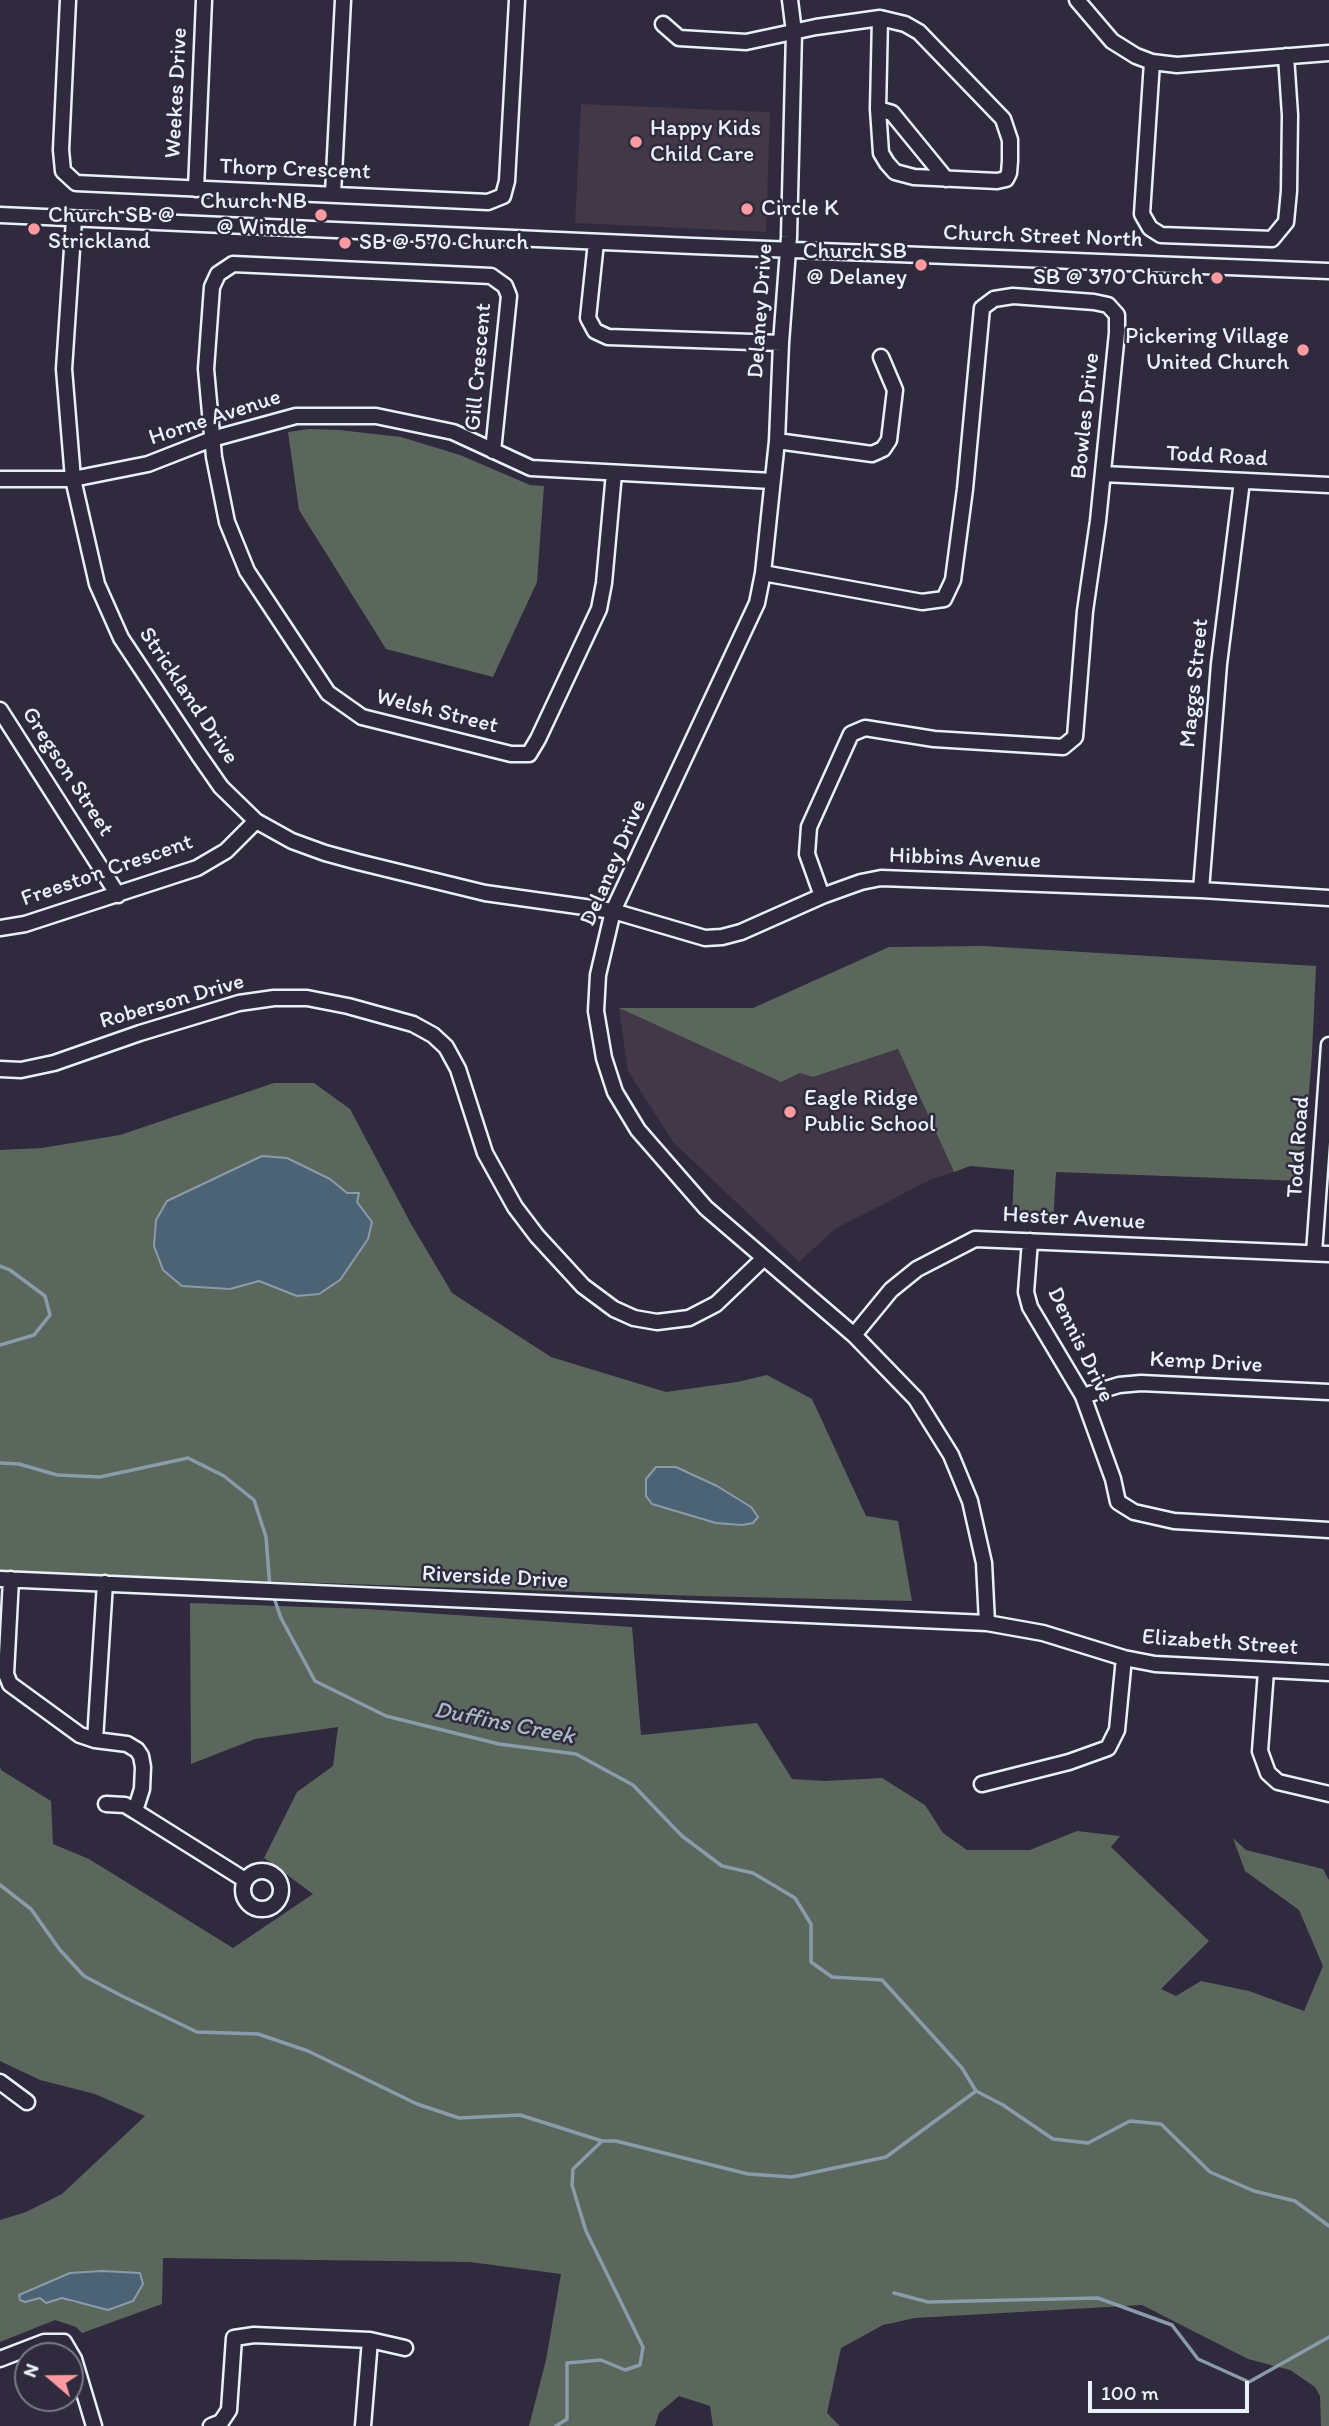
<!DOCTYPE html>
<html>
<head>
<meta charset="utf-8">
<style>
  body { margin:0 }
  #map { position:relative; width:1329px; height:2426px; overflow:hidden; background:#2f2a3d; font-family:Itim,sans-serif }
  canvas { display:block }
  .north { position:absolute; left:14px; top:2342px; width:70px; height:70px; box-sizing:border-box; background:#2f2a3d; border:2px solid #797a88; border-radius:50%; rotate:290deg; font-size:19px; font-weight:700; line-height:28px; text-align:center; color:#e8f1f8 }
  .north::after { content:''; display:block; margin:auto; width:24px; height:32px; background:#ff9aa2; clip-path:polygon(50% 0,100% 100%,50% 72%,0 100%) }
  .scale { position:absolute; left:1088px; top:2381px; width:161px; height:32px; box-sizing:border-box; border:4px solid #e8f1f8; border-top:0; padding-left:9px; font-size:21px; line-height:24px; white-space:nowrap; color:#e8f1f8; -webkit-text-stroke:5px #2f2a3d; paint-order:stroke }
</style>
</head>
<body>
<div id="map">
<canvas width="1329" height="2426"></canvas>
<div class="north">N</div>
<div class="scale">100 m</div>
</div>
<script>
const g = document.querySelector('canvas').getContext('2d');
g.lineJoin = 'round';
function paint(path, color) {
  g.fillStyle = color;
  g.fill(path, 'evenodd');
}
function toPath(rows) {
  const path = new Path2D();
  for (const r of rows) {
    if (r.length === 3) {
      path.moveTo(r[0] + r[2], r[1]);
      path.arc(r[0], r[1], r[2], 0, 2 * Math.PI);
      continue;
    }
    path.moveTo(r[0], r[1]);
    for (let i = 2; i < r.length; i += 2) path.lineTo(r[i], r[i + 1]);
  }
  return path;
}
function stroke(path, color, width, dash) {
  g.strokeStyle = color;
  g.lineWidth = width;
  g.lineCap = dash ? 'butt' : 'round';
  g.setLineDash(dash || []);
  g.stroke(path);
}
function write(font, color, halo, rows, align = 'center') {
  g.font = font + ' Itim,sans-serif';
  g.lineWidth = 5;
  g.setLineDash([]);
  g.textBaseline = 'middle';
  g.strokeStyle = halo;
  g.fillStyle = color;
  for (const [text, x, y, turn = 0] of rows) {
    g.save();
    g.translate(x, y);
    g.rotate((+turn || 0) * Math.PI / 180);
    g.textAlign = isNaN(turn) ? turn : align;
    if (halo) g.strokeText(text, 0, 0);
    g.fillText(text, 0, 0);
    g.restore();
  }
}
paint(toPath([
  [581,104,770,112,766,232,575,223],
  [619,1008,781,1082,800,1072,813,1077,898,1049,954,1172,932,1179,835,1229,799,1262,673,1142,628,1071]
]), '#423847');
paint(toPath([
  [309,429,339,430,401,437,460,455,530,485,544,486,537,582,493,677,386,649,299,510,288,432],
  [983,946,1316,966,1312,1054,1302,1181,1056,1172,1053,1225,1012,1221,1014,1170,970,1166,954,1172,898,1049,813,1077,800,1073,781,1082,619,1008,753,1008,889,947],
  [274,1083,314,1083,350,1109,410,1222,452,1293,551,1357,666,1392,737,1382,767,1375,812,1399,866,1516,898,1521,912,1601,698,1596,0,1572,0,1150,42,1148,120,1135],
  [190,1603,367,1609,632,1627,641,1735,757,1723,792,1779,825,1781,882,1778,925,1805,943,1833,967,1850,1030,1850,1077,1831,1120,1836,1111,1847,1209,1941,1161,1989,1176,1996,1201,1981,1249,1991,1304,2011,1323,1966,1299,1910,1245,1871,1233,1838,1246,1850,1323,1869,1329,1880,1329,2426,1321,2426,1320,2396,1315,2387,1290,2370,1248,2359,1142,2305,915,2318,883,2325,841,2348,827,2413,840,2426,713,2426,710,2406,679,2396,659,2413,655,2426,529,2426,546,2360,561,2274,470,2262,163,2258,162,2304,82,2333,76,2327,55,2320,0,2342,0,2220,26,2212,62,2194,145,2116,95,2094,40,2080,0,2061,0,1767,1,1770,51,1801,53,1844,89,1859,233,1948,313,1894,264,1858,297,1792,333,1766,338,1727,255,1739,191,1764],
  [102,2271,139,2273,75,2303,62,2298,46,2303,32,2289,70,2273]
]), '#5b675c');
const water = toPath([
  [262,1156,287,1158,330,1179,347,1193,359,1193,357,1202,372,1222,368,1239,340,1280,319,1294,297,1296,259,1281,230,1289,182,1286,163,1270,154,1246,156,1220,167,1201,262,1156],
  [656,1467,676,1467,717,1486,751,1507,758,1517,753,1523,742,1525,716,1523,652,1504,646,1496,646,1479,656,1467],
  [102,2271,140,2273,143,2284,133,2301,108,2310,62,2298,46,2303,40,2298,25,2302,20,2300,19,2295,70,2273,102,2271]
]);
paint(water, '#4b6375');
stroke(water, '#8a9ca9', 2);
stroke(toPath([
  [0,1266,10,1270,45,1296,50,1315,34,1335,0,1345],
  [0,1463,19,1464,57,1475,100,1477,188,1458,224,1476,254,1500,266,1537,270,1588],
  [273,1595,281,1618,315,1681,386,1716,499,1744,576,1754,633,1785,682,1836,722,1866,753,1873,795,1898,811,1924,811,1962,832,1977,882,1980,962,2068,976,2091,1003,2105,1053,2139,1088,2143,1130,2121,1161,2124,1210,2172,1254,2191,1295,2201,1329,2226],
  [0,1885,31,1909,60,1950,84,1976,122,1996,197,2032,258,2034,308,2051,417,2104,459,2118,520,2115,602,2141,616,2141,748,2174,792,2177,886,2157,976,2091],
  [894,2293,928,2302,1098,2298,1172,2325,1198,2359,1249,2382,1329,2337],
  [556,2426,567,2419,567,2363,601,2360,625,2370,640,2365,643,2347,586,2231,572,2185,573,2169,602,2141]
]), '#8a9ca9', 3.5);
const minor = toPath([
  [68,0,61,150,63,171,76,183,488,202,503,196,507,181,517,0],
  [790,0,794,32,789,237,781,343,777,441,763,573,757,603,613,911,598,975,596,1011,604,1058,615,1092,638,1130,706,1208,854,1335,916,1399,951,1455,970,1501,984,1563,987,1623],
  [1077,0,1112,41,1136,56,1152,62,1177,65,1329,53],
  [663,24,679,38,746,42,816,27,880,18,905,24,919,32,1003,119,1010,140,1010,161,1009,173,1006,179,997,181,914,177,895,172,887,163,881,153,878,109,880,18],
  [1152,62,1142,214,1150,228,1161,235,1272,239,1286,222,1289,191,1290,115,1286,56],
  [878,109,892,113,946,179],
  [196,189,204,0],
  [333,194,343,0],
  [0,215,693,246,1329,271],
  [74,219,64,369,73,479,97,584,121,638,198,754,221,787,256,821,292,841,325,853,358,862,485,893,613,911,705,938,722,937,741,932,822,896,861,882,881,878,1201,890,1329,898],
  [596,242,588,318,595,331,608,337,781,343],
  [777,441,872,454,883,449,889,440,895,390,881,357],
  [493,451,509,296,505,286,491,276,233,264,218,274,212,287,206,369,214,457,227,522,247,571,328,693,362,717,511,754,529,754,538,739,599,609,604,583,614,473],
  [1103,474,1329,485],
  [0,479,73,479,148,464,212,439,296,416,376,416,453,432,531,468,772,481],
  [763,573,922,602,944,599,953,580,965,489,982,308,994,299,1013,296,1094,302,1108,305,1117,315,1117,333,1098,521,1085,611,1075,737,1063,747,934,739,865,728,851,734,809,827,807,854,822,896],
  [0,710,118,895],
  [1201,890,1219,664,1242,481],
  [0,928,25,924,197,868,226,851,256,821],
  [0,1069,21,1070,54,1063,140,1033,239,1003,274,998,307,998,348,1006,413,1024,433,1035,446,1047,458,1069,485,1153,515,1207,537,1236,583,1286,614,1309,634,1318,657,1322,689,1318,716,1304,763,1259],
  [1030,1241,1026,1292,1030,1307,1083,1396,1113,1479,1118,1502,1134,1512,1174,1521,1329,1530],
  [1314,1253,1329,1045],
  [854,1335,891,1290,917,1269,975,1239,1329,1254],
  [1083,1396,1119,1385,1141,1383,1329,1392],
  [0,1579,987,1623,1043,1633,1124,1658,1155,1664,1329,1673],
  [11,1579,6,1674,10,1684,80,1735,95,1740,127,1744,137,1750,141,1756,143,1767,142,1789,135,1811,245,1880],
  [1266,1671,1260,1751,1268,1773,1278,1782,1329,1794],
  [95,1740,105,1583],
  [982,1784,1069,1762,1108,1748,1117,1730,1124,1658],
  [106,1804,125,1805,135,1811],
  [262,1890,19],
  [0,2082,27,2102],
  [0,2359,44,2342,64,2342,74,2359,94,2426],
  [211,2426,221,2422,229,2410,234,2338,254,2335,370,2340,405,2348],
  [363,2426,370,2340]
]);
stroke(minor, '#e8f1f8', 19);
stroke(minor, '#2f2a3d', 14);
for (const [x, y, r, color] of [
  [636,142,7,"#ff9aa2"],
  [747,209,7,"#ff9aa2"],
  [321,215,7,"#ff9aa2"],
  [34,229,7,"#ff9aa2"],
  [345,243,7,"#ff9aa2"],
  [921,265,7,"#ff9aa2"],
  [1217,278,7,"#ff9aa2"],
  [1303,350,7,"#ff9aa2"],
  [790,1112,7,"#ff9aa2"]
]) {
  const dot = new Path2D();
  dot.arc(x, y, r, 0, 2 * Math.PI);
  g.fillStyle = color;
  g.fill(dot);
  stroke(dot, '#2f2a3d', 2.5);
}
write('23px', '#e8f1f8', '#2f2a3d', [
  ["Weekes Drive",177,93,-87],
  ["Thorp Crescent",295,170,2],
  ["Church Street North",1043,237,2],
  ["Delaney Drive",761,311,-86],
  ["Gill Crescent",479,367,-85],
  ["Bowles Drive",1086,416,-84],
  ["Horne Avenue",215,418,-18],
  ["Todd Road",1217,457,3],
  ["Maggs Street",1195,683,-84],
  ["Strickland Drive",188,696,56],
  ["Welsh Street",437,712,14],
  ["Gregson Street",67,772,57],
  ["Hibbins Avenue",965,859,2],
  ["Delaney Drive",614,863,-67],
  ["Freeston Crescent",107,871,-19],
  ["Roberson Drive",172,1002,-16],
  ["Todd Road",1299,1147,-86],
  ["Hester Avenue",1074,1219,3],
  ["Dennis Drive",1080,1345,64],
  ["Kemp Drive",1206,1363,3],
  ["Riverside Drive",495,1578,3],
  ["Elizabeth Street",1220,1643,4]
]);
write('23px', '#e8f1f8', '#2f2a3d', [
  ["Happy Kids",650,129],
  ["Child Care",650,155],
  ["Church NB",307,202,"right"],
  ["@ Windle",307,228,"right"],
  ["Circle K",761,209],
  ["Church SB @",48,216],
  ["Strickland",48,242],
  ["SB @ 570 Church",359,243],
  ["Church SB",907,252,"right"],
  ["@ Delaney",907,278,"right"],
  ["SB @ 370 Church",1203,278,"right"],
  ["Pickering Village",1289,337,"right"],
  ["United Church",1289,363,"right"],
  ["Eagle Ridge",804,1099],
  ["Public School",804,1125]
], 'left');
write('italic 24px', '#a9b8c4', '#2f2a3d', [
  ["Duffins Creek",504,1724,11]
]);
</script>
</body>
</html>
